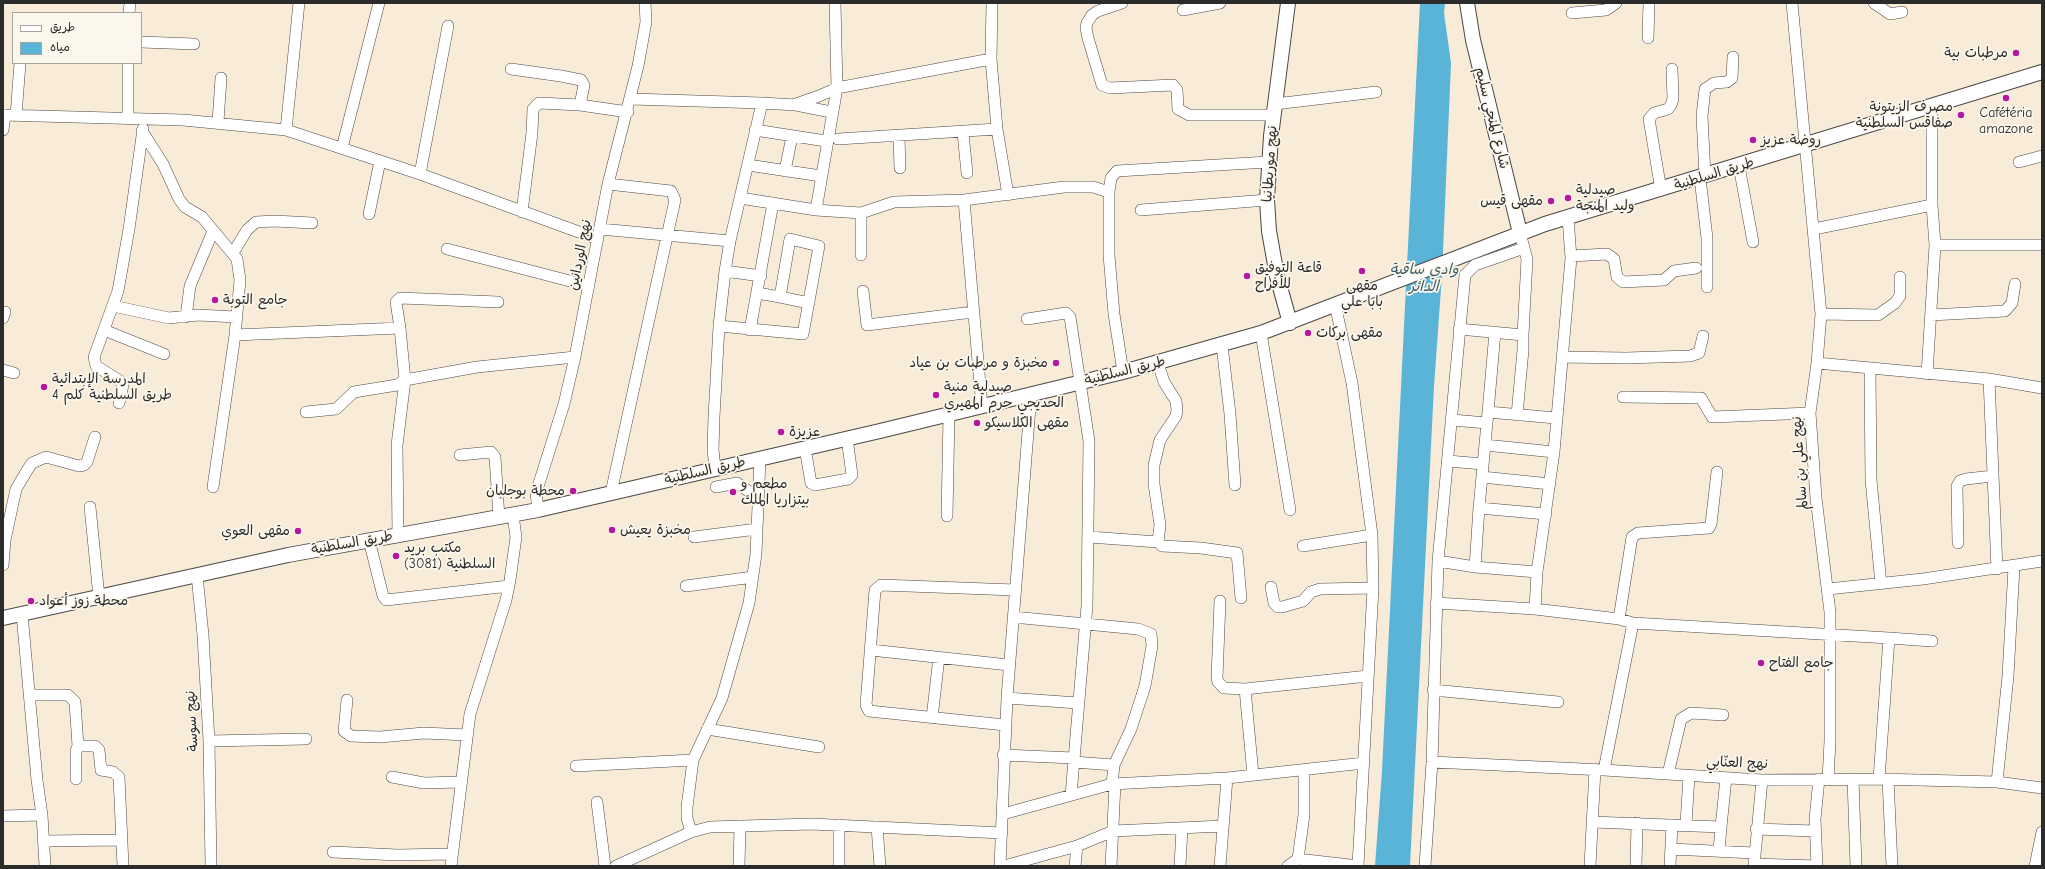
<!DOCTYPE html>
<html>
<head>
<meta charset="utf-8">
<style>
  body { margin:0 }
  #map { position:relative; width:2045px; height:869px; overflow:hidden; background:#f8ebd7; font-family:"Comic Neue","Playpen Sans Arabic",sans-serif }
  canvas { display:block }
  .frame { position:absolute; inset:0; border:4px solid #2b2b2b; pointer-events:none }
  .legend { position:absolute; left:12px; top:12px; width:130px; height:52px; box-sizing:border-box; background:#fbf7ec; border:1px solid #a8a59f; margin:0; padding:5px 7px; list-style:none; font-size:12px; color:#2b2b2b }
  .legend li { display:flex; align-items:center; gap:8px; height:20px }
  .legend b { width:20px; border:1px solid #a8a59f }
</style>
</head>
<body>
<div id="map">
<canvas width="2045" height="869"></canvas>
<div class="frame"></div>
<ul class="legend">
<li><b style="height:5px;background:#fff"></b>طريق</li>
<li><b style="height:11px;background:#59b4d7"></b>مياه</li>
</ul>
</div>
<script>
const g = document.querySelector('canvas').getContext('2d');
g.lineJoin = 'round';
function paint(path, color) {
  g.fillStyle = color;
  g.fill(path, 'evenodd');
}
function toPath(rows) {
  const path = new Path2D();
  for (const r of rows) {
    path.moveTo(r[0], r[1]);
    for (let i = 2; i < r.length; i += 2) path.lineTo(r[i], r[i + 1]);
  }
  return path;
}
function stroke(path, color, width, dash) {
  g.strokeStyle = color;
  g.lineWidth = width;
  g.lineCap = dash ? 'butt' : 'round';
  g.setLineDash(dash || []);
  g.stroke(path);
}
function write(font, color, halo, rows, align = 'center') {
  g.font = font + ' "Comic Neue","Playpen Sans Arabic",sans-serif';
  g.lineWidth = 3.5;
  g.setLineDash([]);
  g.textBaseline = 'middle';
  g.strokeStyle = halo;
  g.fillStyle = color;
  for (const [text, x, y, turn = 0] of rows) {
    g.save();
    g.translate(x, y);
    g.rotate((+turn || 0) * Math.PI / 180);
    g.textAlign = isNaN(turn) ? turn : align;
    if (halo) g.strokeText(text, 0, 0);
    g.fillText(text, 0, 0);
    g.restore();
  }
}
paint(toPath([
  [1420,3,1445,3,1444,13,1451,63,1442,275,1434,386,1410,866,1375,866,1382,771]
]), '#59b4d7');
const minor = toPath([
  [835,3,837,88,816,210,861,213,894,202,964,200,1064,187,1093,187,1109,192,1109,255,1114,314,1123,372],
  [1122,3,1098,11,1092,15,1087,23,1086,28,1088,38,1102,85,1110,88,1173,85,1177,90,1178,109,1189,115,1273,115],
  [1792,3,1821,314,1817,363,1810,413,1816,498,1830,612,1830,741,1828,780],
  [1874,3,1890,14,1902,12],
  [1183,10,1220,3],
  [129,13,130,3],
  [1572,13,1606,10,1616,3],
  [1648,38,1649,3],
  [141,42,194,44],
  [991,59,997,129,1008,195],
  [511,69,561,76,581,80,584,85,580,105],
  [631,99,762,103],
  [796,104,819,96,837,88,991,59,992,3],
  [1275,104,1376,92],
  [1932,106,1932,205,1935,245,2042,245],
  [3,115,183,120,286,130,420,174,598,239],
  [16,116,20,63],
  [128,118,128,63],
  [218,122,221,78],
  [3,130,5,115],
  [286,130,299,3],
  [755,130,826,141],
  [142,131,163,164,179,199,185,207,202,217,237,259,240,280,235,335,400,328,405,380,477,367,575,357],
  [963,133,967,173],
  [899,137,900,168],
  [838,139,997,129],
  [342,148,379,3],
  [2019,162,2042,156],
  [748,165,821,176],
  [1739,166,1753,242],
  [785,171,792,136],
  [420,174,448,26],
  [1705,176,1702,116,1705,89,1714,83,1727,82,1732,78,1733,57],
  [1700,178,1707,238,1707,287],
  [608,184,671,191,675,200,611,493],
  [1661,190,1649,119,1654,113,1668,109,1671,105,1673,99,1672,69],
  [1109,192,1111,178,1117,171,1268,162],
  [740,198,816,210],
  [964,200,982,407],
  [1141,210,1267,200],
  [522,212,532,133,533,109,539,103,580,105,628,112],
  [861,213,861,255],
  [369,214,380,161],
  [1568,218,1571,258,1554,452,1537,572,1535,609,1619,619,1633,623,1604,770],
  [600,229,730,241],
  [1814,229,1932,205],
  [447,249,589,286],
  [233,253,247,230,256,222,275,221,312,223],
  [1571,256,1607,254,1614,259,1617,277,1623,282,1664,280,1674,271,1696,268],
  [725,271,761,276],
  [863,291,867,325,973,312],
  [780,297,809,303],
  [1335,304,1352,383,1372,535,1373,588,1358,866],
  [113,306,169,318,198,315,236,317],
  [1821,314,1878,315,1895,303,1900,296,1900,277],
  [1931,315,2005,311,2012,303,2015,284],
  [186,317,190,286,213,231],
  [3,318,5,312],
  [1027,319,1066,313,1070,317,1089,441,1087,606,1071,795],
  [719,326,803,334,819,246,790,239,780,297,757,293],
  [400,328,396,302,400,298,498,302],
  [1459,329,1523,335],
  [104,330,164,354],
  [750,330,773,203],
  [1495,332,1488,412,1556,418],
  [1261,333,1290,510],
  [1222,345,1230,414,1235,485],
  [1562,357,1626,358,1690,356,1699,353,1703,336],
  [1817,363,1989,379,2042,388],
  [1870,369,1871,480,1881,584],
  [3,370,14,373],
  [1927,374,1935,245],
  [1989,379,1997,569],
  [1623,397,1701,398,1712,417,1810,413],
  [119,403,123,385,120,381,96,366,94,357,118,291,129,229,143,129],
  [306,412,336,409,354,392,397,385,405,380],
  [1517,415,1523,350,1523,335,1527,259,1520,233],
  [1452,420,1487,423],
  [1485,445,1554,452],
  [805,448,811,483,815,485,848,479,852,475,847,438],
  [460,455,491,452,495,457,499,518],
  [1448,461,1483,464],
  [715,468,713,450,714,417,719,326,725,271,730,241,762,103,796,105,831,112],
  [1482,477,1550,484],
  [213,487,235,335],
  [716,487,737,483,751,493,759,492],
  [90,507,99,597],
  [1479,508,1488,412],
  [538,510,536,493,564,404,575,357,608,184,638,66,646,22,645,3],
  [947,516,949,415],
  [398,535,397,445,405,380],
  [694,537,757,529],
  [1089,537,1158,542,1160,525,1154,484,1154,465,1160,440,1176,416,1177,410,1176,401,1164,382,1158,363],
  [369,540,383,596,386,600,509,586],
  [1158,542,1162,546,1201,548,1237,553,1241,598],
  [1958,543,1957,486,1960,481,1966,479,1993,476],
  [1303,546,1372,535],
  [1438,561,1475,567],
  [3,565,5,540,16,489,28,469,32,463,46,457,79,466,84,465,87,462,95,437],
  [1537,572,1475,567,1479,508,1546,514],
  [197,575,203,635,209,741,211,866],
  [686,586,753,577],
  [1271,587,1274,603,1278,607,1282,607,1303,601,1311,592,1320,589,1373,588],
  [1828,589,1923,579,2042,561],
  [1220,601,1217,678,1218,682,1224,688,1245,689,1368,676],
  [1436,603,1535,609],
  [22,614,37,780,42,815,45,866],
  [1013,617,1138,629,1151,634,1152,646,1145,686,1131,729,1114,765,1112,784],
  [1619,619,1632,537,1638,533,1709,528,1711,524,1717,472],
  [1633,623,1889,638,1879,779],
  [1889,638,1932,641],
  [871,650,1009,665],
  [1245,689,1253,775],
  [1433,690,1558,702],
  [31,695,68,695,75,702,78,746,95,746,99,750,101,770,113,772,119,777,123,866],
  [1007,698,1078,703],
  [347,700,344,731,351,736,380,737,424,733,467,735],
  [932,718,939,657],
  [1005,725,869,711,866,705,875,590,881,585,1015,590],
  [707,729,819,747],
  [209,741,306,739],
  [1003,755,1074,758],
  [1074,762,1114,765],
  [1432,762,1604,770,1762,780,1879,779,1997,782,2042,788],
  [576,766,693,760],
  [1668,774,1681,719,1691,713,1723,715],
  [392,777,424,783,461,782],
  [76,779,76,751,78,746],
  [1853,779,1856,866],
  [1888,779,1892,866],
  [1997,782,2008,676,2014,567],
  [597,802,605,866],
  [1003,814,1112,784,1227,778,1364,763],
  [3,816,42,815],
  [1592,822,1721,827,1726,778],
  [1686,824,1689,776],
  [839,825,839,866],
  [877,827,880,866],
  [1756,829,1815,831],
  [691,832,687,818,687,807,693,760,722,698,749,603,756,554,760,458],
  [45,841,121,840],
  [1671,849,1754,853],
  [1719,851,1721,827],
  [333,852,398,855,452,854],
  [1298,859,1358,866],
  [1754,864,1817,866],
  [451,866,470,714,506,600,510,580,516,537,513,515],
  [616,866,691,832,710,827,811,824,1002,833],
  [739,866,740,826],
  [1000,866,1007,698,1031,394],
  [1004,866,1077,846,1113,831,1223,826],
  [1075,866,1077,846],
  [1111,866,1115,784],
  [1180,866,1182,828],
  [1220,866,1227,778],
  [1288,866,1298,859,1304,815,1304,770],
  [1425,866,1432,762,1438,561,1465,275,1475,265,1524,248],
  [1590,866,1595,769],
  [1636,866,1637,823],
  [1670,866,1672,825],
  [1754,866,1762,780],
  [1817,866,1815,819,1819,779],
  [2035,866,2042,832]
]);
const major = toPath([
  [1288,3,1271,136,1267,200,1269,231,1277,276,1290,323],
  [1467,3,1473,40,1520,233],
  [3,618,288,555,538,510,880,431,1123,372,1261,333,1545,224,2042,72]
]);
stroke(minor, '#4a4845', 12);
stroke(major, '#4a4845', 16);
stroke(minor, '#fff', 11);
stroke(major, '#fff', 14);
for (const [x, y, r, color] of [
  [2016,53,4,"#b5179e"],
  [2006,98,4,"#b5179e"],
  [1961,115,4,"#b5179e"],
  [1753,140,4,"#b5179e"],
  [1568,198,4,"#b5179e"],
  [1551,201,4,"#b5179e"],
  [1362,271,4,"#b5179e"],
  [1247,276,4,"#b5179e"],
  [215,300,4,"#b5179e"],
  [1308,333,4,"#b5179e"],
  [1056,363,4,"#b5179e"],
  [44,387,4,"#b5179e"],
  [936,395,4,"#b5179e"],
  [977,423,4,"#b5179e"],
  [781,432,4,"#b5179e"],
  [573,491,4,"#b5179e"],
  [733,492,4,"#b5179e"],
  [612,530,4,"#b5179e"],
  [298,531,4,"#b5179e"],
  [396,556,4,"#b5179e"],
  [31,601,4,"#b5179e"],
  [1761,663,4,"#b5179e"]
]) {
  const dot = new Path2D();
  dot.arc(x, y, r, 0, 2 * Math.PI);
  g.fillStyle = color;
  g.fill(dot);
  stroke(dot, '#fbf7ec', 1.5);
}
write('14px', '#2b2b2b', '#fbf7ec', [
  ["مرطبات بية",2008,53,"right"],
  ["مصرف الزيتونة",1953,107,"right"],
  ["صفاقس السلطنية",1953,123,"right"],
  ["Cafétéria",2006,113,"center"],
  ["amazone",2006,129,"center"],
  ["روضة عزيز",1761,140],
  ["صيدلية",1576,190],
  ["وليد المنجة",1576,206],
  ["مقهى قيس",1543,201,"right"],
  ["قاعة التوفيق",1255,268],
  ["للأفراح",1255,284],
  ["مقهى",1362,286,"center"],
  ["بابا علي",1362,302,"center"],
  ["جامع التوبة",223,300],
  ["مقهى بركات",1316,333],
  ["مخبزة و مرطبات بن عياد",1048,363,"right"],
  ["المدرسة الإبتدائية",52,379],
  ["طريق السلطنية كلم 4",52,395],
  ["صيدلية منية",944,387],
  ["الحديجي حرم المهيري",944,403],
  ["مقهى الكلاسيكو",985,423],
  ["عزيزة",789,432],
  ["مطعم و",741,484],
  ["بيتزاريا الملك",741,500],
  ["محطة بوجلبان",565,491,"right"],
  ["مخبزة يعيش",620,530],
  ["مقهى العوي",290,531,"right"],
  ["مكتب بريد",404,548],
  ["السلطنية (3081)",404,564],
  ["محطة زوز أعواد",39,601],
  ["جامع الفتاح",1769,663]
], 'left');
write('14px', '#2b2b2b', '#fbf7ec', [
  ["شارع المنجي سليم",1492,118,76],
  ["نهج موريطانيا",1270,164,-86],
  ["طريق السلطنية",1714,174,-17],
  ["نهج الوردانين",580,255,-79],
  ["طريق السلطنية",1125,371,-14],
  ["نهج علي بن سالم",1800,463,-94],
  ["طريق السلطنية",705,471,-13],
  ["طريق السلطنية",352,543,-10],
  ["نهج سوسة",192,721,-93],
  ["نهج العنّابي",1737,763,2]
]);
write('italic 15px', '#3b5b67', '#fbf7ec', [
  ["وادي ساقية",1424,270],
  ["الدائر",1424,287]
]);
</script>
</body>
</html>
